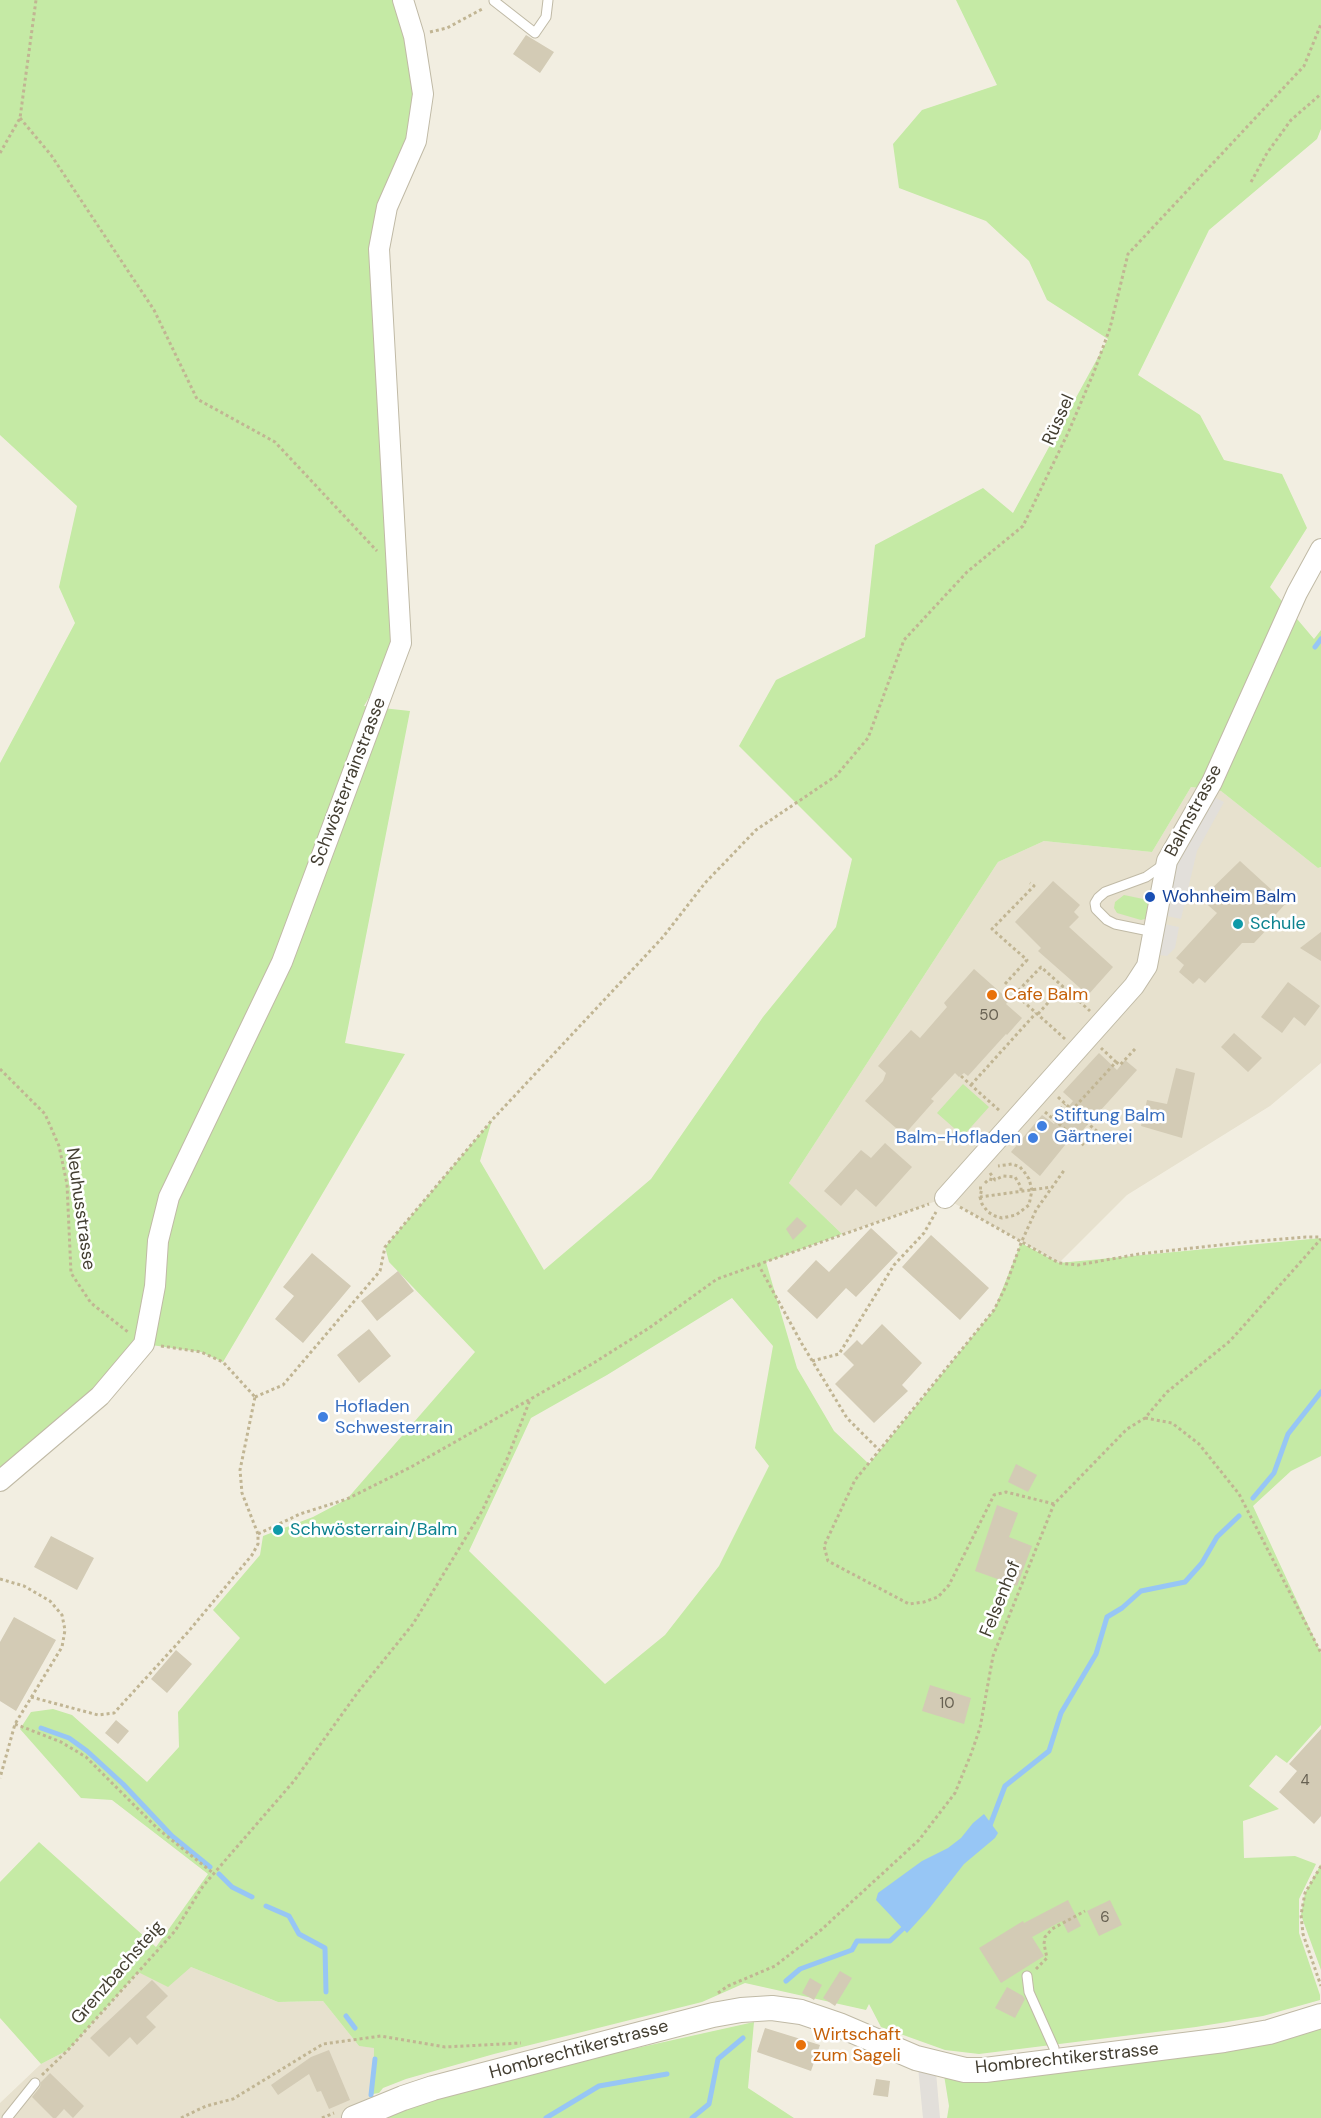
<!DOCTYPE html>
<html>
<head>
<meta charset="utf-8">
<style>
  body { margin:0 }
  canvas { display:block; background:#f2eee1 }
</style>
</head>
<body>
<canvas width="1321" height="2118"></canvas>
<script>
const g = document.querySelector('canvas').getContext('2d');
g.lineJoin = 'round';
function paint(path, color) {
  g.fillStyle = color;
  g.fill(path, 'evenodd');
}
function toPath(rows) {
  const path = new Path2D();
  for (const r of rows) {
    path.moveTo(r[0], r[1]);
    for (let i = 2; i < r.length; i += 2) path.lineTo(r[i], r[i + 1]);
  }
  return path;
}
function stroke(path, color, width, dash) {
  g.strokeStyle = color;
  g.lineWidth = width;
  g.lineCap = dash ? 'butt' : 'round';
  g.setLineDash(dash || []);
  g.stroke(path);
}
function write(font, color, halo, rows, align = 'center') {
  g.font = font + ' "DM Sans",sans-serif';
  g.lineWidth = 5;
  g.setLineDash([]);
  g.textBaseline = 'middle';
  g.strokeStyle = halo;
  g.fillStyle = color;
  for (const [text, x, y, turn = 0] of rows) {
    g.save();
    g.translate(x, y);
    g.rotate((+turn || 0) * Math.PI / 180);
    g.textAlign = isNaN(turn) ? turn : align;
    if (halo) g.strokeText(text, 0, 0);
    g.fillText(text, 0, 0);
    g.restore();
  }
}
paint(toPath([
  [1191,787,1221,791,1318,868,1321,867,1321,1063,1270,1106,1127,1195,1059,1263,945,1198,842,1234,789,1183,998,862,1044,841,1152,852],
  [191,1967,278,2002,323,2001,359,2046,374,2047,373,2110,354,2118,0,2118,0,2103,41,2064,68,2050,138,1972]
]), '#e7e1ce');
paint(toPath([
  [0,0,403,0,423,94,387,207,401,643,364,706,410,711,345,1043,405,1054,223,1362,201,1352,144,1344,0,1481,0,763,75,623,59,587,77,506,0,435],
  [956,0,1321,0,1321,129,1317,139,1209,230,1138,375,1200,415,1224,460,1282,474,1307,528,1270,587,1314,639,1321,630,1321,867,1318,868,1221,791,1191,787,1152,852,1044,841,998,862,789,1183,842,1234,766,1262,797,1368,834,1431,869,1464,994,1310,1021,1243,1059,1263,1321,1238,1321,1456,1291,1471,1253,1506,1321,1653,1321,1725,1287,1763,1276,1755,1249,1786,1279,1809,1243,1821,1244,1858,1295,1856,1316,1864,1299,1899,1299,1933,1320,1995,1320,2000,1263,2016,1196,2027,979,2054,945,2050,881,2027,869,2004,866,2010,745,1983,702,2002,494,2054,406,2079,383,2088,379,2093,373,2094,374,2048,359,2046,323,2001,278,2002,191,1967,168,1987,138,1972,68,2050,41,2064,0,2018,0,1882,39,1842,156,1947,208,1874,112,1800,81,1798,20,1729,31,1712,53,1709,72,1715,147,1782,179,1747,178,1712,240,1638,213,1610,260,1555,263,1536,313,1517,347,1499,475,1352,389,1262,385,1247,492,1120,480,1161,544,1270,651,1179,763,1017,836,927,852,859,739,746,776,680,865,637,875,545,983,488,1013,513,1108,339,1047,300,1029,261,986,221,899,188,893,144,922,110,997,85],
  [732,1298,773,1346,755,1448,769,1466,719,1566,665,1635,605,1684,469,1551,531,1418,607,1375],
  [1124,895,1148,900,1150,902,1145,919,1141,920,1117,913,1114,908,1115,902],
  [963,1084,989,1107,963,1136,937,1113],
  [1321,1864,1321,1970,1301,1915,1305,1893],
  [754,2022,748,2088,794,2118,365,2118,610,2054],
  [1321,2023,1321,2118,947,2118,949,2106,944,2075]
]), '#c5eaa5');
paint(toPath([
  [1212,796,1224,802,1197,851,1181,919,1167,916,1176,865,1184,845],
  [1164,924,1179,927,1175,948,1167,956,1159,955],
  [918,2067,936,2072,940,2118,923,2118]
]), '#e2dfda');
paint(toPath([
  [984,1814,998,1833,995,1838,964,1864,928,1910,907,1933,876,1900,878,1893,922,1861,948,1848,961,1838,973,1823]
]), '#97c6f5');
stroke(toPath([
  [1315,647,1321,639],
  [1253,1498,1274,1473,1288,1434,1321,1392],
  [41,1728,69,1738,87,1751,123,1784,172,1836,210,1867],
  [989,1828,1005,1786,1049,1751,1061,1713,1096,1654,1107,1617,1122,1608,1141,1591,1185,1582,1202,1563,1217,1537,1239,1516],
  [219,1874,232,1887,252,1897],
  [266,1906,289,1916,299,1934,325,1948,326,1992],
  [786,1981,800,1969,852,1950,857,1941,890,1941,908,1924],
  [346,2016,355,2028],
  [371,2095,375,2059],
  [546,2118,599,2086,667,2074],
  [692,2118,709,2104,718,2059,743,2038]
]), '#97c6f5', 5);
paint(toPath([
  [526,35,554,52,540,73,513,54],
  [1240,861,1286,903,1269,922,1270,926,1254,943,1242,943,1205,983,1199,978,1193,984,1179,972,1184,965,1176,958,1217,913,1201,899],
  [1053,881,1080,905,1074,912,1079,917,1069,927,1113,967,1088,995,1038,951,1041,948,1015,922],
  [1321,932,1321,961,1300,948],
  [974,969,1009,1000,1006,1004,1022,1018,1007,1035,1006,1034,968,1076,964,1073,959,1077,955,1073,931,1099,934,1101,904,1135,865,1101,883,1081,886,1073,878,1066,911,1030,920,1038,947,1007,944,1003],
  [1288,982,1320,1006,1305,1026,1294,1017,1282,1033,1261,1017],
  [1234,1033,1262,1058,1248,1072,1221,1047],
  [1099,1053,1117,1070,1125,1060,1137,1070,1081,1132,1078,1129,1040,1176,1011,1152,1042,1115,1054,1124,1073,1101,1063,1092],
  [1176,1068,1195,1073,1182,1138,1141,1126,1147,1100,1167,1104],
  [885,1143,912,1167,876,1207,856,1189,841,1206,824,1191,861,1150,871,1158],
  [797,1217,807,1226,793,1240,786,1229],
  [871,1228,898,1253,856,1297,846,1288,817,1319,787,1291,816,1260,829,1272],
  [931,1235,989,1288,960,1320,902,1267],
  [312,1253,351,1286,303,1343,275,1319,294,1296,283,1287],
  [398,1271,414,1291,377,1321,361,1301],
  [882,1324,922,1363,902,1385,908,1391,874,1423,835,1384,854,1365,843,1354,857,1340,862,1345],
  [369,1329,391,1356,359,1383,337,1355],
  [1016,1464,1037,1475,1028,1492,1008,1482],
  [997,1505,1018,1513,1009,1537,1032,1546,1017,1586,975,1571],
  [51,1536,94,1558,77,1590,34,1567],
  [14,1617,56,1640,16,1711,0,1701,0,1642],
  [176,1650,192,1664,167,1693,151,1679],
  [930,1685,971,1698,964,1724,922,1711],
  [116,1720,129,1731,118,1744,105,1733],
  [1321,1729,1321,1816,1314,1824,1279,1792,1297,1771,1289,1764],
  [1068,1900,1081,1926,1068,1933,1062,1921,1032,1937,1044,1956,1001,1983,979,1948,1023,1921,1024,1923],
  [1110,1900,1122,1925,1099,1936,1087,1911],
  [840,1971,852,1978,835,2006,823,1998],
  [810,1978,822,1985,814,2000,802,1993],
  [152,1980,168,1996,146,2017,156,2027,137,2045,130,2037,109,2057,90,2038],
  [1007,1987,1023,1996,1025,1999,1015,2018,995,2008],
  [765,2028,820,2045,811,2071,757,2052],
  [329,2050,350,2100,329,2109,321,2091,317,2092,309,2074,278,2095,271,2085,311,2057],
  [50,2073,84,2106,73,2118,64,2109,56,2118,53,2118,32,2097,40,2087,41,2082],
  [876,2079,890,2081,888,2097,873,2095]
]), '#d3cbb5');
const service = toPath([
  [494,1,535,33,546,17,548,0],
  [1154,932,1115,924,1107,920,1096,909,1095,903,1098,898,1105,892,1146,877,1163,865],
  [1027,1976,1029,1992,1054,2048],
  [7,2118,35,2083]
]);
const minor = toPath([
  [945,1198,1134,986,1147,966,1167,861,1212,782,1297,593,1321,549],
  [0,1481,100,1396,144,1344,155,1286,158,1241,169,1197,282,962,401,643,379,249,387,207,416,141,423,94,414,36,403,0]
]);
const tertiary = toPath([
  [354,2118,403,2098,433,2088,713,2015,741,2010,772,2008,801,2012,839,2025,916,2058,965,2070,985,2070,1224,2040,1269,2032,1321,2016]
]);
stroke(service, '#c0baa6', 11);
stroke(minor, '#c0baa6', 22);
stroke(tertiary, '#c0baa6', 26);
stroke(toPath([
  [430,32,447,28,484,8],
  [20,118,51,155,154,310,197,399,275,442,377,551],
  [0,153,20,118,36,0],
  [1251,182,1267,153,1291,120,1321,94],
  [1005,984,1027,960,992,929,1034,886,1030,883],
  [1038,1014,1063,986],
  [1065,1039,1015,994,1041,967,1090,1011],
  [1116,1062,1120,1065,1135,1049],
  [0,1069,45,1114,59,1146,67,1184,71,1273,91,1303,128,1332],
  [961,1076,1000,1111],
  [971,1085,1036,1013],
  [1058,1097,1072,1110,1116,1062,1101,1048],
  [1072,1110,1099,1133],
  [1045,1112,1086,1147],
  [1052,1118,1065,1104],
  [990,1173,995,1180,1003,1176,1015,1177,1021,1187,1021,1191],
  [985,1183,989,1179,994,1180],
  [979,1188,982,1188,980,1197,1052,1187],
  [980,1197,982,1204,988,1212,995,1216,1002,1218,1016,1215,1029,1205,1032,1190,1029,1179,1025,1173,1020,1167,1012,1164,998,1166],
  [960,1207,1059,1263,1078,1265,1139,1254,1247,1242,1306,1237,1321,1237],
  [758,1264,802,1344,847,1418,879,1450],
  [161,1346,201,1352,223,1362,255,1397],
  [812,1361,839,1354,894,1265,924,1233,936,1212],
  [255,1397,283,1385,380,1271,385,1247,492,1120,663,937,705,883,756,830,836,776,868,738,904,640,967,572,1023,526,1068,433,1094,372,1110,328,1128,254,1304,66,1321,24],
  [1145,1418,1172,1423,1199,1444,1239,1494,1321,1653],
  [1054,1504,1006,1492,994,1495,949,1585,938,1597,924,1602,909,1604,828,1561,824,1546,855,1480,994,1310,1005,1288,1021,1243,1036,1210,1065,1169],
  [258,1534,300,1514,347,1499,411,1467,592,1364,649,1328,717,1279,929,1204],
  [0,1579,24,1586,50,1601,62,1615,65,1630,62,1647,15,1724,0,1778],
  [31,1697,98,1715,114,1713,188,1632,252,1555,258,1544,258,1534,242,1493,240,1470,255,1397],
  [15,1724,61,1742,86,1757,158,1829,213,1873],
  [1321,1866,1305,1893,1301,1915,1303,1934,1321,1986],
  [1036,1969,1047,1958,1044,1944,1045,1937,1052,1929,1085,1911],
  [718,1993,728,1986,775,1966,821,1930,919,1840,955,1793,971,1754,980,1728,993,1656,1054,1504,1127,1429,1145,1418,1167,1392,1230,1341,1321,1239],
  [42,2075,68,2050,175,1931,203,1886,294,1781,358,1692,413,1624,482,1511,507,1459,530,1400],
  [181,2118,206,2106,233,2099,323,2044,381,2036,445,2047,521,2043],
  [322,2118,334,2113]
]), '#c1b593', 3, [3, 3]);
stroke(service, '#fff', 9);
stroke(minor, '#fff', 20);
stroke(tertiary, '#fff', 24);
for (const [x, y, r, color] of [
  [1150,897,6,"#1a4fb4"],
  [1238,924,6,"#0f9aa8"],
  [992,995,6,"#e8710a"],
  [1042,1126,6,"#3f7fe0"],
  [1033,1138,6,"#3f7fe0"],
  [323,1417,6,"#3f7fe0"],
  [278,1530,6,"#0f9aa8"],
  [801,2045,6,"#e8710a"]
]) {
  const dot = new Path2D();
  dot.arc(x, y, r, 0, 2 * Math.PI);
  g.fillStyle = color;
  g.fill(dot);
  stroke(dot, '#fff', 2);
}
write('15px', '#676152', null, [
  ["50",989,1016],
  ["10",947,1704],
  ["4",1305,1781],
  ["6",1105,1918]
]);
write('18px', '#433e31', '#fff', [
  ["Rüssel",1059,420,-66],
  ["Schwösterrainstrasse",349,782,-69],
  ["Balmstrasse",1194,811,-62],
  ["Neuhusstrasse",80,1209,82],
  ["Felsenhof",1001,1599,-68],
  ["Grenzbachsteig",118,1973,-49],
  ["Hombrechtikerstrasse",579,2050,-15],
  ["Hombrechtikerstrasse",1067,2059,-6]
]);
write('18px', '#164399', '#fff', [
  ["Wohnheim Balm",1162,897]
], 'left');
write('18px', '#0d838f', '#fff', [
  ["Schule",1250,924],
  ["Schwösterrain/Balm",290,1530]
], 'left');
write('18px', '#c56008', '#fff', [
  ["Cafe Balm",1004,995],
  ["Wirtschaft",813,2035],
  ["zum Sageli",813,2056]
], 'left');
write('18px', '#366cbe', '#fff', [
  ["Stiftung Balm",1054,1116],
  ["Gärtnerei",1054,1137],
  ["Balm-Hofladen",1021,1138,"right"],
  ["Hofladen",335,1407],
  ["Schwesterrain",335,1428]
], 'left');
</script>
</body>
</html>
